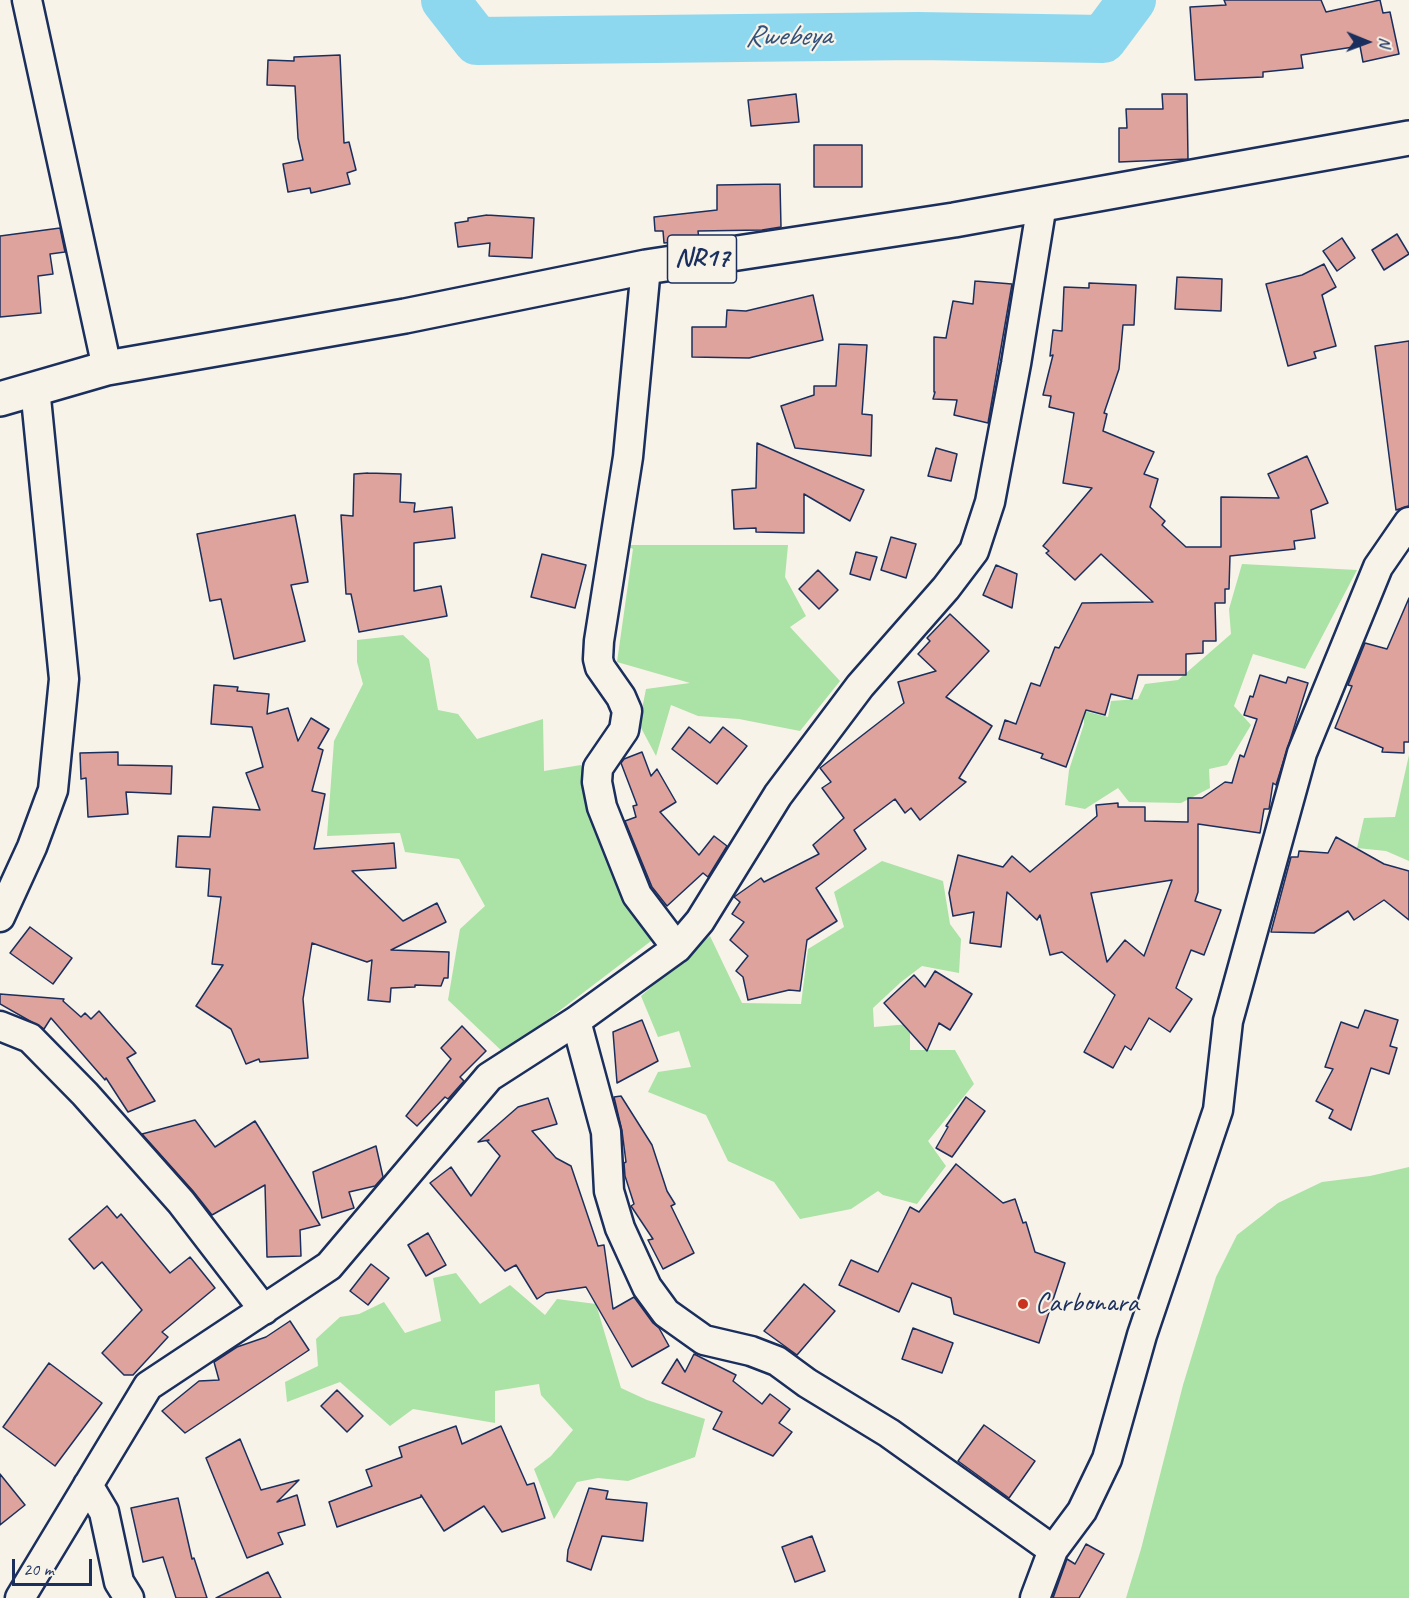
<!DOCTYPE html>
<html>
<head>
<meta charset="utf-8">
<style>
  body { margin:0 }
  #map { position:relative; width:1409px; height:1598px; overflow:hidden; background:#f7f3e8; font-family:Caveat,sans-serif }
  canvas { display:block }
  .north { position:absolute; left:1337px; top:12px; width:60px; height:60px; -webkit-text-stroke:4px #f7f3e8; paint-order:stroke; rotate:91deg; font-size:16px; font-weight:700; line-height:24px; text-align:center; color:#1b2f5e }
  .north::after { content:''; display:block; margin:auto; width:21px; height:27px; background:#1b2f5e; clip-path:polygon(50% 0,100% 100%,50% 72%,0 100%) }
  .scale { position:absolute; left:12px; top:1559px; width:80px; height:27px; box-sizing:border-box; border:3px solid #1b2f5e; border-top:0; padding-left:8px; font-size:18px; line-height:21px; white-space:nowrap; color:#1b2f5e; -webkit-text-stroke:4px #f7f3e8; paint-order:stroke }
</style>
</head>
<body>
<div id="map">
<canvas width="1409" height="1598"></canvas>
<div class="north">N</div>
<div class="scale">20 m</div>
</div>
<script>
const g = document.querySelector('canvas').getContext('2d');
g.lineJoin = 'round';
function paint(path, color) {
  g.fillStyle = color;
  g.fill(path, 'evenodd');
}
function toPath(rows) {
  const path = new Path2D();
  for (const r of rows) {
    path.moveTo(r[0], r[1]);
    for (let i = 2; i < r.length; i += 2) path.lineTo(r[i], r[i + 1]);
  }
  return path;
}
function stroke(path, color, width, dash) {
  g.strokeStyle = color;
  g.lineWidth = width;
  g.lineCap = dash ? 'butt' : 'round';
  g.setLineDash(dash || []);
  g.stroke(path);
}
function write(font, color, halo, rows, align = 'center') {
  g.font = font + ' Caveat,sans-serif';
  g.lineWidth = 4.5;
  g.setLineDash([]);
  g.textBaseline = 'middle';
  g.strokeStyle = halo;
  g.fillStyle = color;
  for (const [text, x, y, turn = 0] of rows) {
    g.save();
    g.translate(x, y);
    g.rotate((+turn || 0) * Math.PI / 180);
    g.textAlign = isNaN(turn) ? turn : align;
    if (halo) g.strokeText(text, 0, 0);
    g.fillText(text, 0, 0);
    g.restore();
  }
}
paint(toPath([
  [625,545,788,545,785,577,806,616,790,627,840,681,800,731,739,719,698,716,671,705,656,756,639,724,646,689,690,683,617,662,633,549],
  [1242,564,1357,570,1305,669,1253,654,1234,706,1251,725,1227,765,1209,769,1210,788,1181,803,1129,802,1118,788,1085,809,1065,805,1069,770,1084,724,1084,711,1108,717,1111,701,1138,699,1145,684,1178,680,1231,634,1229,609],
  [403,635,429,659,438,710,458,714,477,739,543,719,544,771,581,765,587,797,655,938,504,1053,448,1000,460,929,485,906,459,859,405,852,400,833,327,836,334,741,363,684,357,662,357,640],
  [1409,755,1409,861,1386,851,1357,848,1364,818,1395,817],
  [882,861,943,881,950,924,961,939,959,973,922,966,901,982,873,1008,874,1027,910,1024,910,1050,955,1050,974,1084,928,1141,946,1166,917,1204,883,1195,878,1191,851,1209,800,1219,774,1182,728,1161,706,1115,648,1092,658,1072,691,1067,679,1031,658,1037,641,996,710,936,742,1003,801,1004,808,949,844,927,834,892],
  [1409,1167,1409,1598,1126,1598,1141,1549,1183,1385,1216,1277,1237,1235,1278,1203,1322,1182,1370,1176],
  [456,1273,480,1304,510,1285,545,1315,557,1299,596,1304,621,1388,647,1400,705,1419,695,1457,628,1481,598,1478,577,1482,554,1519,534,1469,551,1456,573,1430,541,1395,539,1384,495,1391,495,1423,413,1409,390,1426,340,1382,287,1402,285,1382,318,1366,316,1339,340,1317,359,1314,384,1302,405,1333,441,1321,433,1278]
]), '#abe2a5');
stroke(toPath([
  [445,0,477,41,918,36,1103,39,1132,0]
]), '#8ed8ef', 48);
const building = toPath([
  [1224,0,1321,0,1326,12,1380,0,1383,13,1390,12,1399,54,1363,62,1360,46,1301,55,1303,68,1263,72,1263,77,1195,80,1190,7,1226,5,1224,0],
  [340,55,344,143,349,142,356,170,347,173,350,184,311,193,310,188,288,192,283,164,303,160,298,138,295,86,267,85,268,60,294,61,294,57,340,55],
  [796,94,799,122,751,126,748,100,796,94],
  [1162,94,1187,94,1188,159,1119,162,1119,128,1127,128,1126,109,1163,109,1162,94],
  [814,145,862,145,862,187,814,187,814,145],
  [780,184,781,227,762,230,698,231,699,240,664,243,663,231,655,231,654,217,717,210,717,185,780,184],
  [487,215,534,218,532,258,489,256,490,243,458,247,455,223,468,221,468,218,487,215],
  [60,228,65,252,50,254,53,274,38,276,41,313,0,317,0,236,60,228],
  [1397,234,1409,254,1384,270,1372,250,1397,234],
  [1342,238,1355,258,1337,271,1323,251,1342,238],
  [1324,264,1336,287,1322,295,1336,346,1314,352,1316,358,1288,366,1266,284,1302,275,1324,264],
  [1177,277,1222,279,1221,311,1175,309,1177,277],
  [975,281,1012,284,988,423,954,415,957,400,933,399,935,392,934,392,934,337,946,338,953,301,973,304,975,281],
  [1089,283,1136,285,1134,325,1123,325,1119,369,1104,413,1107,414,1103,431,1154,452,1144,474,1158,479,1150,507,1165,521,1162,525,1186,547,1221,547,1221,497,1279,498,1268,474,1307,456,1328,503,1311,510,1315,538,1294,541,1295,549,1230,556,1229,589,1225,589,1225,603,1215,603,1216,641,1203,641,1203,653,1186,654,1186,675,1138,675,1132,699,1111,694,1105,715,1086,710,1066,767,1041,758,1043,754,999,739,1005,720,1016,724,1031,683,1040,686,1055,647,1059,648,1082,603,1153,602,1101,554,1075,580,1046,553,1049,551,1043,546,1092,488,1063,483,1074,413,1049,407,1051,396,1043,395,1053,355,1050,356,1053,330,1062,331,1064,287,1089,288,1089,283],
  [813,295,823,340,749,358,692,357,692,327,726,327,727,310,746,311,813,295],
  [1409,341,1409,506,1396,510,1375,346,1409,341],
  [839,344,867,345,862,414,872,415,871,456,795,448,781,406,814,395,814,386,836,386,839,344],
  [757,443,864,490,850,521,804,494,804,533,756,532,756,528,734,529,732,490,756,488,757,443],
  [936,448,957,454,951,481,928,476,936,448],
  [368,473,401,474,400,502,415,503,414,512,452,507,455,538,414,543,414,591,441,586,447,616,359,632,351,594,346,594,341,515,353,516,354,474,368,473],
  [295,515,308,582,291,585,305,641,234,659,221,599,210,601,197,534,295,515],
  [891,537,916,544,906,578,881,570,891,537],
  [856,552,877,557,870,580,850,574,856,552],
  [542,554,586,565,575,608,531,597,542,554],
  [996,565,1017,574,1012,608,983,595,996,565],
  [818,570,838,590,819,609,799,589,818,570],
  [1409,598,1409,742,1404,742,1404,753,1382,752,1383,748,1335,728,1352,686,1348,685,1365,643,1387,649,1409,598],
  [950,614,989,651,946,697,992,726,959,778,966,782,920,820,911,808,905,813,895,799,854,830,866,849,816,888,837,921,807,940,800,991,789,990,748,1000,743,977,736,971,748,956,730,940,744,922,732,914,740,902,734,897,761,878,764,882,819,854,813,845,844,818,822,788,831,782,820,768,904,703,898,682,936,671,918,654,930,641,927,638,950,614],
  [1260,675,1286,683,1288,677,1308,683,1276,785,1273,783,1269,809,1264,809,1260,833,1198,824,1198,892,1195,901,1221,910,1204,955,1191,950,1176,988,1192,999,1170,1032,1149,1018,1131,1050,1125,1046,1113,1068,1084,1052,1115,995,1062,952,1050,955,1040,915,1037,920,1007,892,1001,947,970,943,974,912,953,916,949,893,958,855,1003,867,1012,856,1030,872,1097,816,1096,805,1118,803,1118,807,1145,807,1145,821,1188,822,1188,798,1202,798,1225,782,1232,783,1240,755,1244,757,1257,719,1244,715,1250,696,1253,697,1260,675],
  [1172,880,1144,956,1125,940,1107,962,1091,893,1172,880],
  [214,685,238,687,237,691,269,694,267,714,288,708,298,741,311,718,329,729,318,748,323,750,312,791,325,794,314,849,394,843,396,868,352,871,403,921,437,903,446,922,391,950,449,952,448,978,444,978,441,986,415,985,415,987,391,988,390,1002,368,1000,372,960,367,962,312,943,303,999,308,1058,260,1062,259,1059,246,1064,231,1029,196,1006,223,965,212,964,221,897,208,896,210,869,176,867,178,836,210,837,213,807,260,810,246,773,263,767,252,727,211,724,214,685],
  [689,727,710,743,723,727,747,746,717,784,672,749,689,727],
  [118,752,118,765,172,766,171,794,126,792,128,814,88,817,86,778,81,779,80,753,118,752],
  [642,752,651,776,657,769,676,802,660,812,699,855,714,836,727,846,708,877,703,873,667,906,652,887,625,821,636,817,633,806,637,805,621,763,624,759,642,752],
  [1336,837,1384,864,1409,871,1409,920,1384,900,1354,920,1348,911,1314,933,1271,932,1291,857,1298,857,1299,851,1328,853,1336,837],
  [30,927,72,958,53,984,10,953,30,927],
  [935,971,972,994,950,1030,939,1023,927,1051,884,1003,914,975,925,987,935,971],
  [0,994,64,999,63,1001,81,1017,85,1013,91,1019,99,1011,136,1053,127,1058,155,1101,128,1112,106,1078,105,1080,51,1018,44,1029,0,1004,0,994],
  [1365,1010,1398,1020,1390,1046,1397,1048,1389,1074,1371,1068,1351,1130,1329,1118,1333,1110,1316,1101,1333,1069,1325,1067,1341,1022,1358,1028,1365,1010],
  [642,1020,658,1061,617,1083,613,1032,642,1020],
  [462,1026,486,1051,460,1077,464,1081,448,1099,445,1097,417,1126,406,1116,451,1059,441,1048,462,1026],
  [621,1096,652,1145,667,1191,675,1204,671,1206,694,1253,663,1269,648,1240,653,1239,631,1206,634,1204,625,1176,624,1163,626,1162,622,1131,614,1097,621,1096],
  [966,1097,985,1111,952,1157,936,1148,948,1127,946,1126,966,1097],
  [548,1098,557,1124,532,1131,556,1158,571,1166,598,1246,604,1245,613,1309,634,1297,653,1323,659,1328,669,1346,632,1367,586,1287,546,1293,537,1299,516,1265,505,1271,430,1183,451,1167,471,1196,500,1156,487,1141,489,1140,478,1142,518,1107,548,1098],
  [195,1120,215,1147,255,1121,320,1225,300,1230,301,1256,267,1257,265,1185,212,1215,193,1191,142,1134,195,1120],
  [376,1146,383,1177,375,1186,349,1192,354,1208,322,1218,313,1172,376,1146],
  [956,1164,1003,1203,1015,1199,1023,1223,1026,1222,1035,1252,1065,1263,1039,1343,954,1314,951,1298,912,1283,899,1312,839,1285,851,1260,878,1272,910,1207,919,1212,956,1164],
  [107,1206,117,1218,121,1214,170,1273,190,1257,215,1288,162,1332,168,1337,133,1375,124,1375,102,1353,142,1310,102,1262,94,1269,69,1239,107,1206],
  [428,1233,446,1265,426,1276,408,1245,428,1233],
  [371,1264,389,1278,368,1305,350,1291,371,1264],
  [804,1284,835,1311,797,1355,764,1331,804,1284],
  [290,1321,309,1350,185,1433,162,1411,199,1381,219,1380,214,1362,237,1347,266,1337,290,1321],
  [913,1328,953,1343,942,1373,902,1359,913,1328],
  [694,1354,736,1375,733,1381,762,1404,770,1394,790,1409,779,1423,792,1432,773,1456,713,1429,722,1412,662,1383,677,1359,685,1372,694,1354],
  [49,1363,102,1403,55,1466,3,1427,49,1363],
  [337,1390,363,1416,347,1432,321,1406,337,1390],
  [984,1425,1035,1461,1009,1498,958,1461,984,1425],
  [456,1426,462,1444,501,1426,527,1485,534,1483,545,1518,502,1532,484,1506,444,1531,421,1495,421,1497,337,1527,329,1502,372,1486,366,1470,402,1457,399,1447,456,1426],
  [240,1439,261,1490,299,1480,277,1502,297,1495,305,1525,278,1533,283,1544,247,1558,206,1458,240,1439],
  [0,1474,25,1505,0,1525,0,1474],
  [589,1488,608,1491,606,1499,647,1503,643,1541,602,1536,591,1570,567,1561,568,1550,589,1488],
  [178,1498,192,1559,194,1558,207,1598,176,1598,163,1557,143,1562,131,1508,178,1498],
  [812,1536,825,1571,795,1582,782,1547,812,1536],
  [1086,1544,1104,1554,1079,1598,1053,1598,1067,1559,1075,1564,1086,1544],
  [268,1572,281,1598,216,1598,268,1572]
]);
paint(building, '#dda39c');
stroke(building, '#1b2f5e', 1.5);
const minor = toPath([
  [27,0,107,368],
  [646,267,628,457,599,641,598,659,600,667,621,697,627,711,624,730,598,768,597,782,602,807,637,895,677,948],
  [0,917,32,847,53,790,64,679,35,388],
  [576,1021,606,1132,609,1191,620,1228,647,1287,666,1313,704,1340,751,1351,777,1361,807,1383,889,1433,1053,1550],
  [0,1026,30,1038,85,1094,181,1202,264,1310],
  [88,1485,104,1512,119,1582,129,1598],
  [20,1598,148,1386,329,1266,489,1077,576,1021,677,948,700,921,778,795,860,686,946,588,974,551,990,502,1016,364,1042,204],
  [1035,1598,1053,1550,1082,1511,1107,1459,1142,1335,1218,1110,1228,1021,1302,753,1378,567,1409,522]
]);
const primary = toPath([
  [0,399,107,368,405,316,646,267,954,220,1409,138]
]);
stroke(minor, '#1b2f5e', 33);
stroke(primary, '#1b2f5e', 38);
stroke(minor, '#f7f3e8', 28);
stroke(primary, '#f7f3e8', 33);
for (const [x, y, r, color] of [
  [1023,1304,6,"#c8321e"]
]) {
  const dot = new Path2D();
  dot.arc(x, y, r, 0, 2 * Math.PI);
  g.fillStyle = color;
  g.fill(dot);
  stroke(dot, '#f7f3e8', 2);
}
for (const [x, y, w] of [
  [702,259,69]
]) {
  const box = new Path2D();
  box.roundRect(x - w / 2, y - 24, w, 48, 4.5);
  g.fillStyle = '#f7f3e8';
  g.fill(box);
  stroke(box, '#1b2f5e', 1.5);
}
write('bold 27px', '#1b2f5e', null, [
  ["NR17",702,259]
]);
write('28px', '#1b2f5e', '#f7f3e8', [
  ["Carbonara",1035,1304]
], 'left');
write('italic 30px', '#32517b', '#f7f3e8', [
  ["Rwebeya",788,37,-1]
]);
</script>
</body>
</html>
